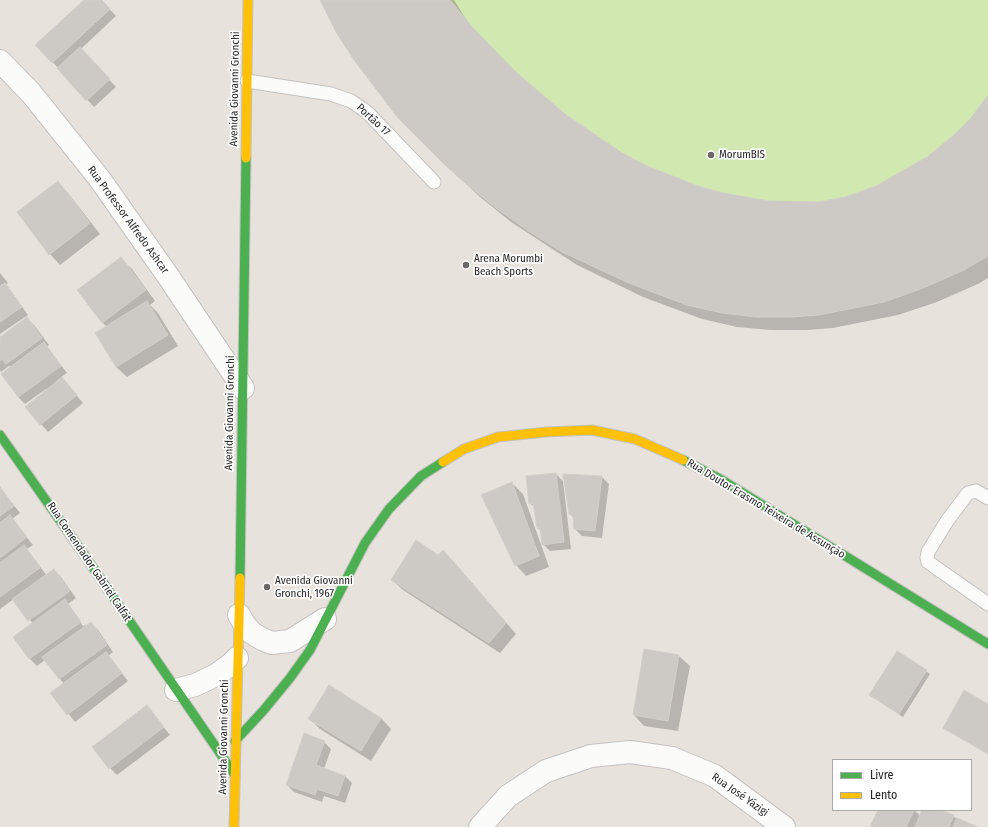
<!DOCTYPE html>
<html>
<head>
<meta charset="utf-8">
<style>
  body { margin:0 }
  #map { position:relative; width:988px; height:827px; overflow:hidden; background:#e7e3dc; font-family:"Fira Sans Condensed",sans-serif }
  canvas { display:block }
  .legend { position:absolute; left:832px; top:759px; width:140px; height:52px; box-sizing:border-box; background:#fff; border:1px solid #a9a9a9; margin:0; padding:5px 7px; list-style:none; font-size:12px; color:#272727 }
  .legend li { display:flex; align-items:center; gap:8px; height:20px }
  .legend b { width:20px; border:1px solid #a9a9a9 }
</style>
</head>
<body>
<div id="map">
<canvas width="988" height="827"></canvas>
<ul class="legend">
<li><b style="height:5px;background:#4caf50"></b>Livre</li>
<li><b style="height:5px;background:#ffc107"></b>Lento</li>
</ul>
</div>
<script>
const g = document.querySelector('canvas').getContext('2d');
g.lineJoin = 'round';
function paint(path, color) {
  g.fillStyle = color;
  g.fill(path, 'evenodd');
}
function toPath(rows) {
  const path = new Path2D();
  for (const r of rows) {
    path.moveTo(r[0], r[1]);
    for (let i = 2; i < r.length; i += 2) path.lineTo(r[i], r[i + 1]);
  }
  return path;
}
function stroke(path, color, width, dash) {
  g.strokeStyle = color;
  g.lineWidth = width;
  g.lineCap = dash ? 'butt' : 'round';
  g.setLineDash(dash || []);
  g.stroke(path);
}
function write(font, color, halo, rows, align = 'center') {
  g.font = font + ' "Fira Sans Condensed",sans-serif';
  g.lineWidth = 3.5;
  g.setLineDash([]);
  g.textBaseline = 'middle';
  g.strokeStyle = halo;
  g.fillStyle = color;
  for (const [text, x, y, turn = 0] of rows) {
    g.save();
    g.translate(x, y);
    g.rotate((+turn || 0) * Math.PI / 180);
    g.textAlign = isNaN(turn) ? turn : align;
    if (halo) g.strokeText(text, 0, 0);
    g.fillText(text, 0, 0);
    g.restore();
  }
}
paint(toPath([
  [320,0,988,0,988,256,964,270,923,288,884,302,756,317,722,313,687,305,629,283,562,252,530,232,496,208,465,183,444,164,398,118,354,60,336,32]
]), '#d1e8b0');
paint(toPath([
  [85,0,101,0,116,16,81,49,116,87,94,107,37,45],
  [321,0,454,0,467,21,508,66,564,115,622,153,647,167,698,187,723,194,768,202,819,203,846,198,877,187,928,158,953,136,972,118,988,96,988,278,978,284,937,302,898,315,833,328,807,330,770,330,737,327,702,319,643,297,577,265,511,222,480,197,439,159,399,118],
  [58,182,68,193,100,234,60,265,50,254],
  [121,259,132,269,155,301,150,305,158,313,178,346,127,377,116,367,96,333,107,327,102,322],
  [0,273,8,283,5,285,11,291,28,315,0,334],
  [27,318,34,325,49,345,47,347,67,373,61,377,83,403,48,432,26,407,47,390,46,389,25,404,18,397,11,367,9,366,1,372,0,370,0,338],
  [556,474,563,481,571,549,550,551,543,544,542,532,538,528,535,508,530,503],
  [602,477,609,484,602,538,582,536,575,529,574,518,570,514],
  [512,483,523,494,549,567,526,576,516,565],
  [0,488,20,513,12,519,33,545,27,549,47,576,54,570,61,577,76,598,68,604,71,607,69,607,83,626,85,625,86,627,91,623,98,630,113,652,108,656,128,681,75,722,52,693,64,684,45,660,37,666,30,659,14,637,33,624,14,599,0,609],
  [443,551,454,562,516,634,500,653,403,590,392,580,438,556],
  [645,650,679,656,690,666,678,731,644,726,634,715],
  [898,652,930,674,903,717,870,695],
  [329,686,381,718,391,729,371,761,320,729,310,719],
  [147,707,170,735,117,775,110,768],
  [324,742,331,749,324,769,345,776,352,783,345,803,324,796,322,802,294,792,287,785],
  [879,810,914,810,921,816,923,810,938,810,976,827,871,827]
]), '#0003');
const building = toPath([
  [84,0,102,0,110,9,52,63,35,45,84,0],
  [320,0,450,0,473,28,517,73,565,114,622,153,647,166,698,186,723,193,768,201,819,202,845,197,876,186,927,157,953,136,971,118,988,95,988,256,964,270,923,288,884,302,819,315,792,317,756,317,722,313,687,305,629,283,562,252,530,232,496,208,465,183,444,164,398,118,354,60,336,32,320,0],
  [80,47,110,79,86,101,57,68,80,47],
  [58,181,90,223,49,255,17,212,58,181],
  [121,257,146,290,102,323,77,290,121,257],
  [5,283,22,307,0,322,0,286,5,283],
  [147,301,168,335,116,367,95,333,147,301],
  [27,317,42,338,6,364,2,359,0,361,0,337,27,317],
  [44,342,61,366,18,397,1,374,44,342],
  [62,377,77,395,40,425,25,407,62,377],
  [556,473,564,542,542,545,540,528,537,528,533,503,529,504,526,476,556,473],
  [563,474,602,476,595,531,574,529,573,515,569,514,563,474],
  [512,482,539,556,515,566,481,495,512,482],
  [0,487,14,506,0,516,0,487],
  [10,515,27,537,0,558,0,523,10,515],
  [416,540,438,555,443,550,506,623,489,643,391,580,416,540],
  [24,545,40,568,0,597,0,563,24,545],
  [54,569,70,591,28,621,12,599,54,569],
  [65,599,81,622,29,659,13,637,65,599],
  [91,622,107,645,59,679,42,657,91,622],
  [644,649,679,655,668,721,633,715,644,649],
  [897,651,927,670,899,714,869,695,897,651],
  [106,652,122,673,67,715,50,693,106,652],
  [329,685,381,718,361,751,308,719,329,685],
  [964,690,988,704,988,754,943,728,964,690],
  [147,705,164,727,109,769,92,747,147,705],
  [304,733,325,741,316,765,345,776,338,796,317,789,315,795,286,785,304,733],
  [878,810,914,810,906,827,870,827,878,810],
  [922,810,941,810,954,815,949,827,915,827,922,810],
  [957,818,978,827,953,827,957,818]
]);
paint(building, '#cdcac6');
stroke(building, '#d2cec8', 1);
const lane = toPath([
  [247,81,331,94,351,101,367,112,434,182],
  [988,498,976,491,968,493,947,521,928,552,927,558,928,562,935,567,988,604]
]);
const street = toPath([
  [0,61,31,93,99,178,168,276,243,388],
  [239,615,245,625,252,633,262,639,272,643,290,641,325,619],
  [176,690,195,685,216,675,230,665,237,658],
  [480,827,508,796,546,771,591,756,630,752,672,758,715,776,784,827]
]);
const fast = toPath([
  [0,435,85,556,235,775],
  [683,460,722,480,988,644],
  [240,578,246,158],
  [235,741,263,711,290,678,310,650,365,543,389,509,421,476,443,462]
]);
const slow = toPath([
  [246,158,248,0],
  [443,462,464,449,498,437,546,432,592,430,635,439,683,460],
  [234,827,240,578]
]);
stroke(lane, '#c4c2c2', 15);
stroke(street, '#c4c2c2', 24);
stroke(fast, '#c4c2c2', 11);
stroke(slow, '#c4c2c2', 11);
stroke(lane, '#fbfbfa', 13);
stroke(street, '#fbfbfa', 22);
stroke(fast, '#4caf50', 9);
stroke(slow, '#ffc107', 9);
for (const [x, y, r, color] of [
  [711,155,4,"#6a6966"],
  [466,265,4,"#6a6966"],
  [267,587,4,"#6a6966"]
]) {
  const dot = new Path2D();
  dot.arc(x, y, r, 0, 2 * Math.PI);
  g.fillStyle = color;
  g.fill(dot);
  stroke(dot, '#fff', 1.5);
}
write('11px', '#272727', '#fff', [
  ["Avenida Giovanni Gronchi",235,89,-89],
  ["Portão 17",373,120,43],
  ["Rua Professor Alfredo Ashcar",128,220,54],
  ["Avenida Giovanni Gronchi",230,413,-89],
  ["Rua Doutor Erasmo Teixeira de Assunção",766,509,31],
  ["Rua Comendador Gabriel Calfat",89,562,56],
  ["Avenida Giovanni Gronchi",224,737,-89],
  ["Rua José Yázigi",740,795,35]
]);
write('11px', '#272727', '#fff', [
  ["MorumBIS",719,155],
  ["Arena Morumbi",474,259],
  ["Beach Sports",474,272],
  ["Avenida Giovanni",275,581],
  ["Gronchi, 1967",275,594]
], 'left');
</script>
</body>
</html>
